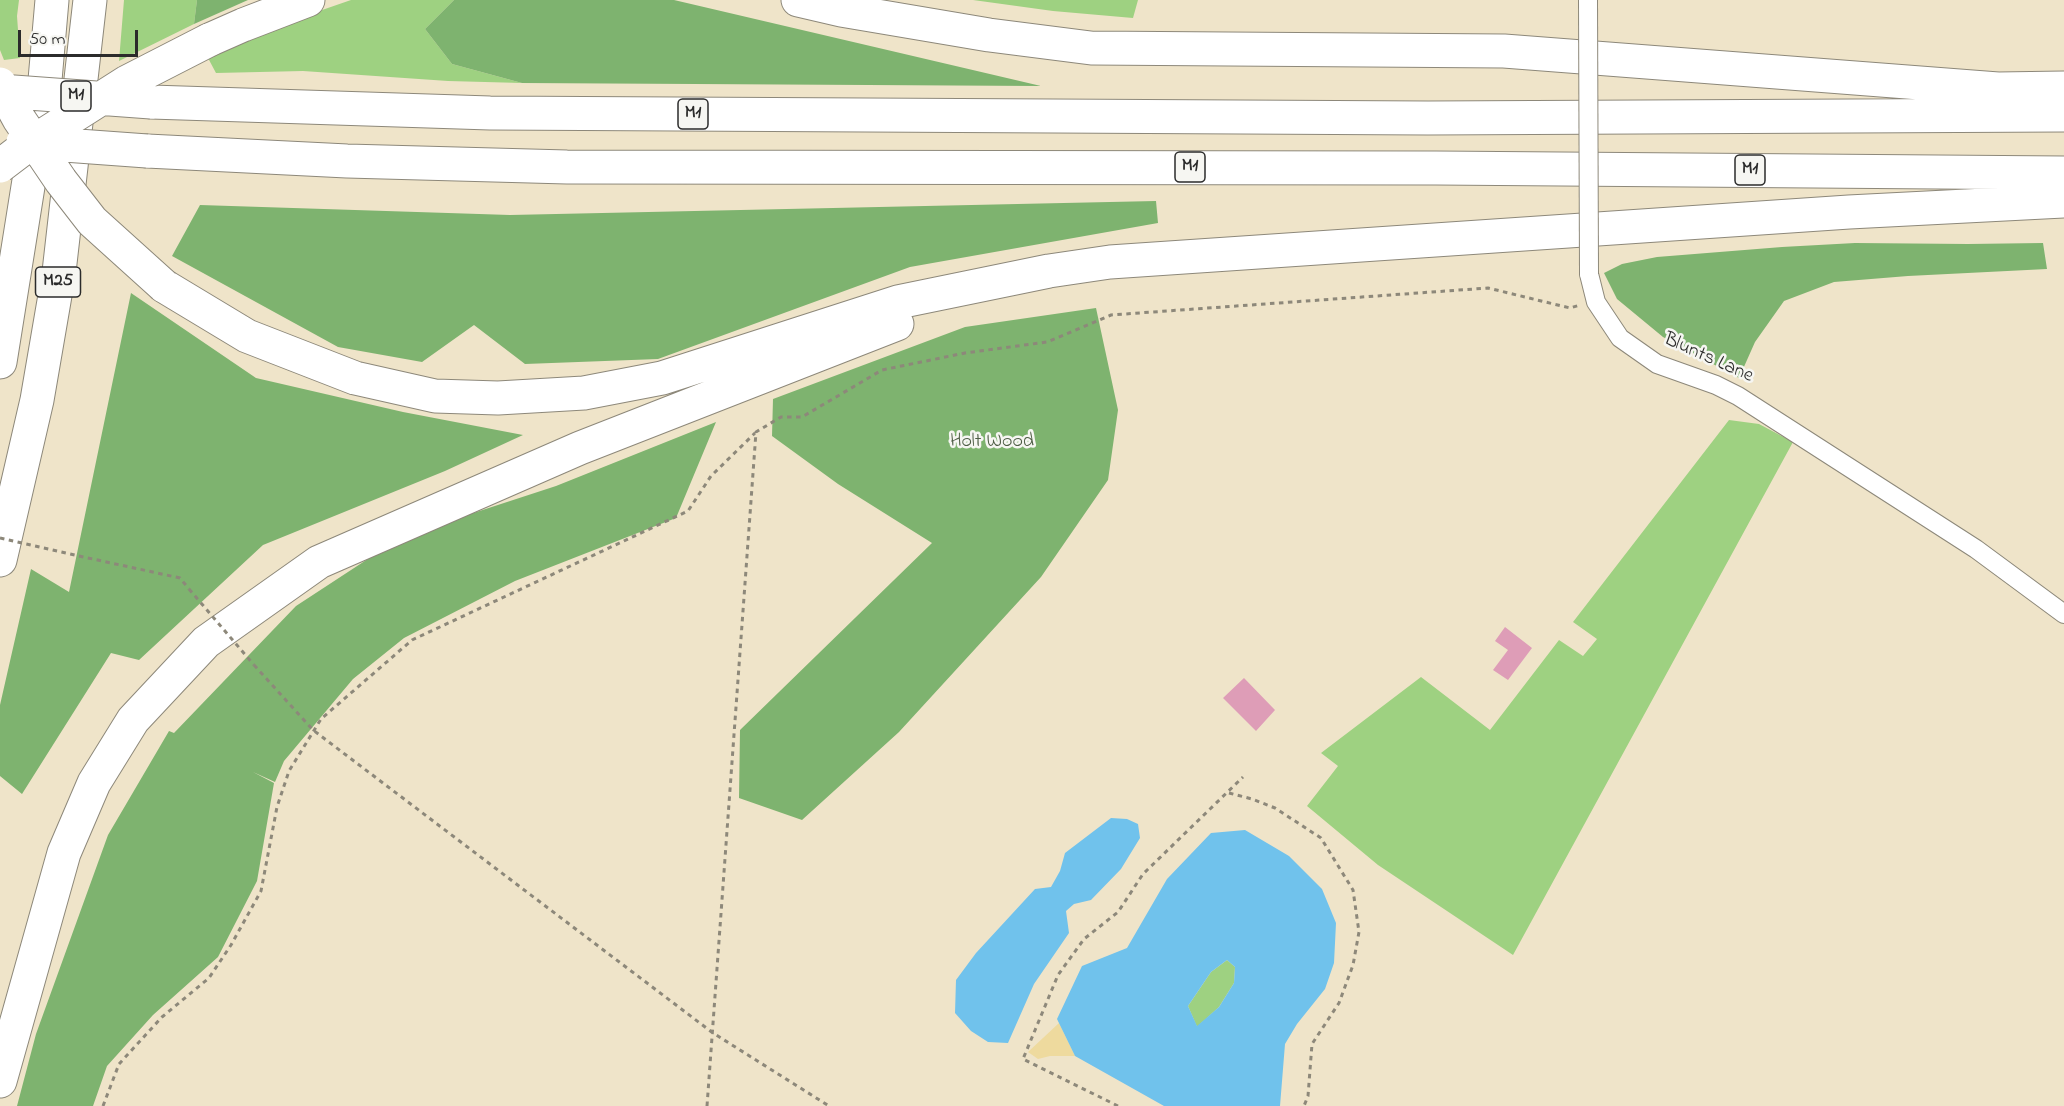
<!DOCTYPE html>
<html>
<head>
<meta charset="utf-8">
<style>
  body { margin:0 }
  #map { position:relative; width:2064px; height:1106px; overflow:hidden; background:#efe4c9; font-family:"Indie Flower",sans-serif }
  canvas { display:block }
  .scale { position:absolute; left:18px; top:30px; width:120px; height:27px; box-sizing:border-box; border:3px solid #2b2b2b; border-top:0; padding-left:8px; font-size:18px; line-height:21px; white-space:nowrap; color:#2b2b2b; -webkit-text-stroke:4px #f6f6f2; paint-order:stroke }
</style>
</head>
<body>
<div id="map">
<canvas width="2064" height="1106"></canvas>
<div class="scale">50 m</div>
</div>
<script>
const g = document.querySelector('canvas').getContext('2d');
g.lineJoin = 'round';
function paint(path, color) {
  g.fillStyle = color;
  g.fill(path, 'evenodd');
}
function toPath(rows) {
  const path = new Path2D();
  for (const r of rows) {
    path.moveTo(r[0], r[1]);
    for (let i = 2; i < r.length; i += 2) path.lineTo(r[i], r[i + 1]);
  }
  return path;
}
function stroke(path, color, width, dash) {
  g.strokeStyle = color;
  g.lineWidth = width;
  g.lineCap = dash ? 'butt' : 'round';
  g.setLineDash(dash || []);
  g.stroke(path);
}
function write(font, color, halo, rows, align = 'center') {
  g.font = font + ' "Indie Flower",sans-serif';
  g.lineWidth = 5;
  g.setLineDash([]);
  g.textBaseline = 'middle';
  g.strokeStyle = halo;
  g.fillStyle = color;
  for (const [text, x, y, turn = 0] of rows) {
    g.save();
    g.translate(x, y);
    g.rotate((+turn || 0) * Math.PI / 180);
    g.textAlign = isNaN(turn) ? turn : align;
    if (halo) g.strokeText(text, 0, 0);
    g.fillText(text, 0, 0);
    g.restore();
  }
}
paint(toPath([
  [0,0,19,0,17,16,20,58,4,60,0,50],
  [124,0,197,0,194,24,119,61],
  [351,0,454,0,425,29,452,64,522,83,448,81,303,71,216,73,208,58,299,18],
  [973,0,1138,0,1133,18,1053,11],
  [1729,420,1759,424,1793,442,1513,955,1378,865,1307,806,1338,766,1321,753,1421,677,1490,730,1559,640,1583,656,1597,639,1573,622],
  [1227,960,1235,967,1234,983,1219,1007,1197,1027,1188,1006,1211,972]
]), '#9ed181');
paint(toPath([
  [197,0,248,0,194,24],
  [454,0,674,0,1041,86,522,83,452,64,425,29],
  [1156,201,1158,223,910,267,658,359,525,364,474,325,422,362,338,347,172,256,200,205,510,215],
  [1855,243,1968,244,2043,243,2047,269,1908,276,1834,282,1784,301,1755,342,1739,378,1663,337,1617,299,1604,273,1622,264,1657,257,1782,247],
  [131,293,256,378,403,412,523,435,445,471,263,545,139,660,111,653,22,794,0,776,0,705,31,569,69,592],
  [1096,308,1118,410,1108,480,1041,577,899,732,802,820,739,798,740,730,932,543,838,484,772,436,773,399,965,327],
  [716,422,676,518,515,581,404,638,353,679,284,761,275,782,253,772,274,783,257,881,218,957,153,1015,107,1066,93,1106,17,1106,36,1034,108,835,169,731,174,733,296,606,403,536,556,486]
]), '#7eb36f');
paint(toPath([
  [1059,1023,1075,1056,1050,1056,1038,1059,1028,1052]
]), '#eeda9e');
paint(toPath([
  [1111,818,1127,819,1138,824,1140,838,1121,869,1091,900,1074,904,1066,911,1069,933,1034,984,1008,1043,988,1042,971,1031,955,1013,956,980,976,953,1035,889,1051,887,1060,871,1065,853],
  [1245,830,1289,856,1322,889,1336,923,1334,963,1325,989,1297,1024,1285,1044,1280,1106,1164,1106,1075,1056,1057,1019,1082,966,1127,948,1167,879,1211,833],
  [1227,960,1235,967,1234,983,1219,1007,1197,1026,1188,1006,1211,972]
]), '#70c2ec');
paint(toPath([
  [1505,627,1532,648,1508,680,1493,670,1508,650,1495,641],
  [1244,678,1275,710,1256,731,1223,698]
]), '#de9db7');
const street = toPath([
  [1589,274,1596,302,1620,338,1657,364,1716,385,1738,396,1976,549,2064,614]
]);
const highway = toPath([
  [798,0,841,10,989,35,1091,48,1504,51,1998,89,2064,88],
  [209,40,243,25,308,0],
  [151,102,490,113,1428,118,2064,115],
  [147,151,347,161,567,167,1436,168,2064,173],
  [164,286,247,336,355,378,435,396,498,398,584,393,662,378,898,302,1049,271,1110,262,1849,212,2064,201],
  [0,362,45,80,52,0],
  [0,560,37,400,59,272,90,0],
  [0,1081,64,853,94,783,133,720,206,642,319,562,580,448,897,324]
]);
stroke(street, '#8d887a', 20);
stroke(highway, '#8d887a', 35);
stroke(toPath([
  [79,556,180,578,189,589],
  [254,665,313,730,713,1033,829,1106],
  [1229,793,1252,799,1275,808,1321,838,1353,890,1359,932,1353,965,1339,1003,1312,1044,1308,1096,1304,1106],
  [103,1106,119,1064,162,1017,209,978,231,945,261,891,277,807,289,771,321,719,412,640,688,511,711,476,755,433],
  [707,1106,756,432,781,417,802,417,882,370,965,353,1047,342,1111,315,1488,288,1570,308,1580,305],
  [1118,1106,1023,1059,1058,975,1084,939,1118,912,1143,874,1243,777]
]), '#8d887a', 3, [4.5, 4.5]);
stroke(street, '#fff', 18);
stroke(highway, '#fff', 33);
const streetBridge = toPath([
  [1588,0,1589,274]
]);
const highwayBridge = toPath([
  [0,84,19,119,61,181,92,221,164,286],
  [0,91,151,102],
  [23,142,147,151],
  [0,166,25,147,127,82,209,40]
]);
stroke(streetBridge, '#8d887a', 20, []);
stroke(highwayBridge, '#8d887a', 35, []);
stroke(toPath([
  [0,538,79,556],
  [189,589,254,665]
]), '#8d887a', 3, [4.5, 4.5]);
stroke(streetBridge, '#fff', 18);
stroke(highwayBridge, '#fff', 33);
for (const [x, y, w] of [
  [76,96,30],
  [693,114,30],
  [1190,167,30],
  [1750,170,30],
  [58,282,45]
]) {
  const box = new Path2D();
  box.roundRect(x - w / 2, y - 15, w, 30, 4.5);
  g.fillStyle = '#f6f6f2';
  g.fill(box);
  stroke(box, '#2b2b2b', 1.5);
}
write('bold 18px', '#2b2b2b', null, [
  ["M1",76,96],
  ["M1",693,114],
  ["M1",1190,167],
  ["M1",1750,170],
  ["M25",58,282]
]);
write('20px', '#2b2b2b', '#f6f6f2', [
  ["Blunts Lane",1708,359,24]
]);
write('20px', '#4e5d45', '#f6f6f2', [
  ["Holt Wood",992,443]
]);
</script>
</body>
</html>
